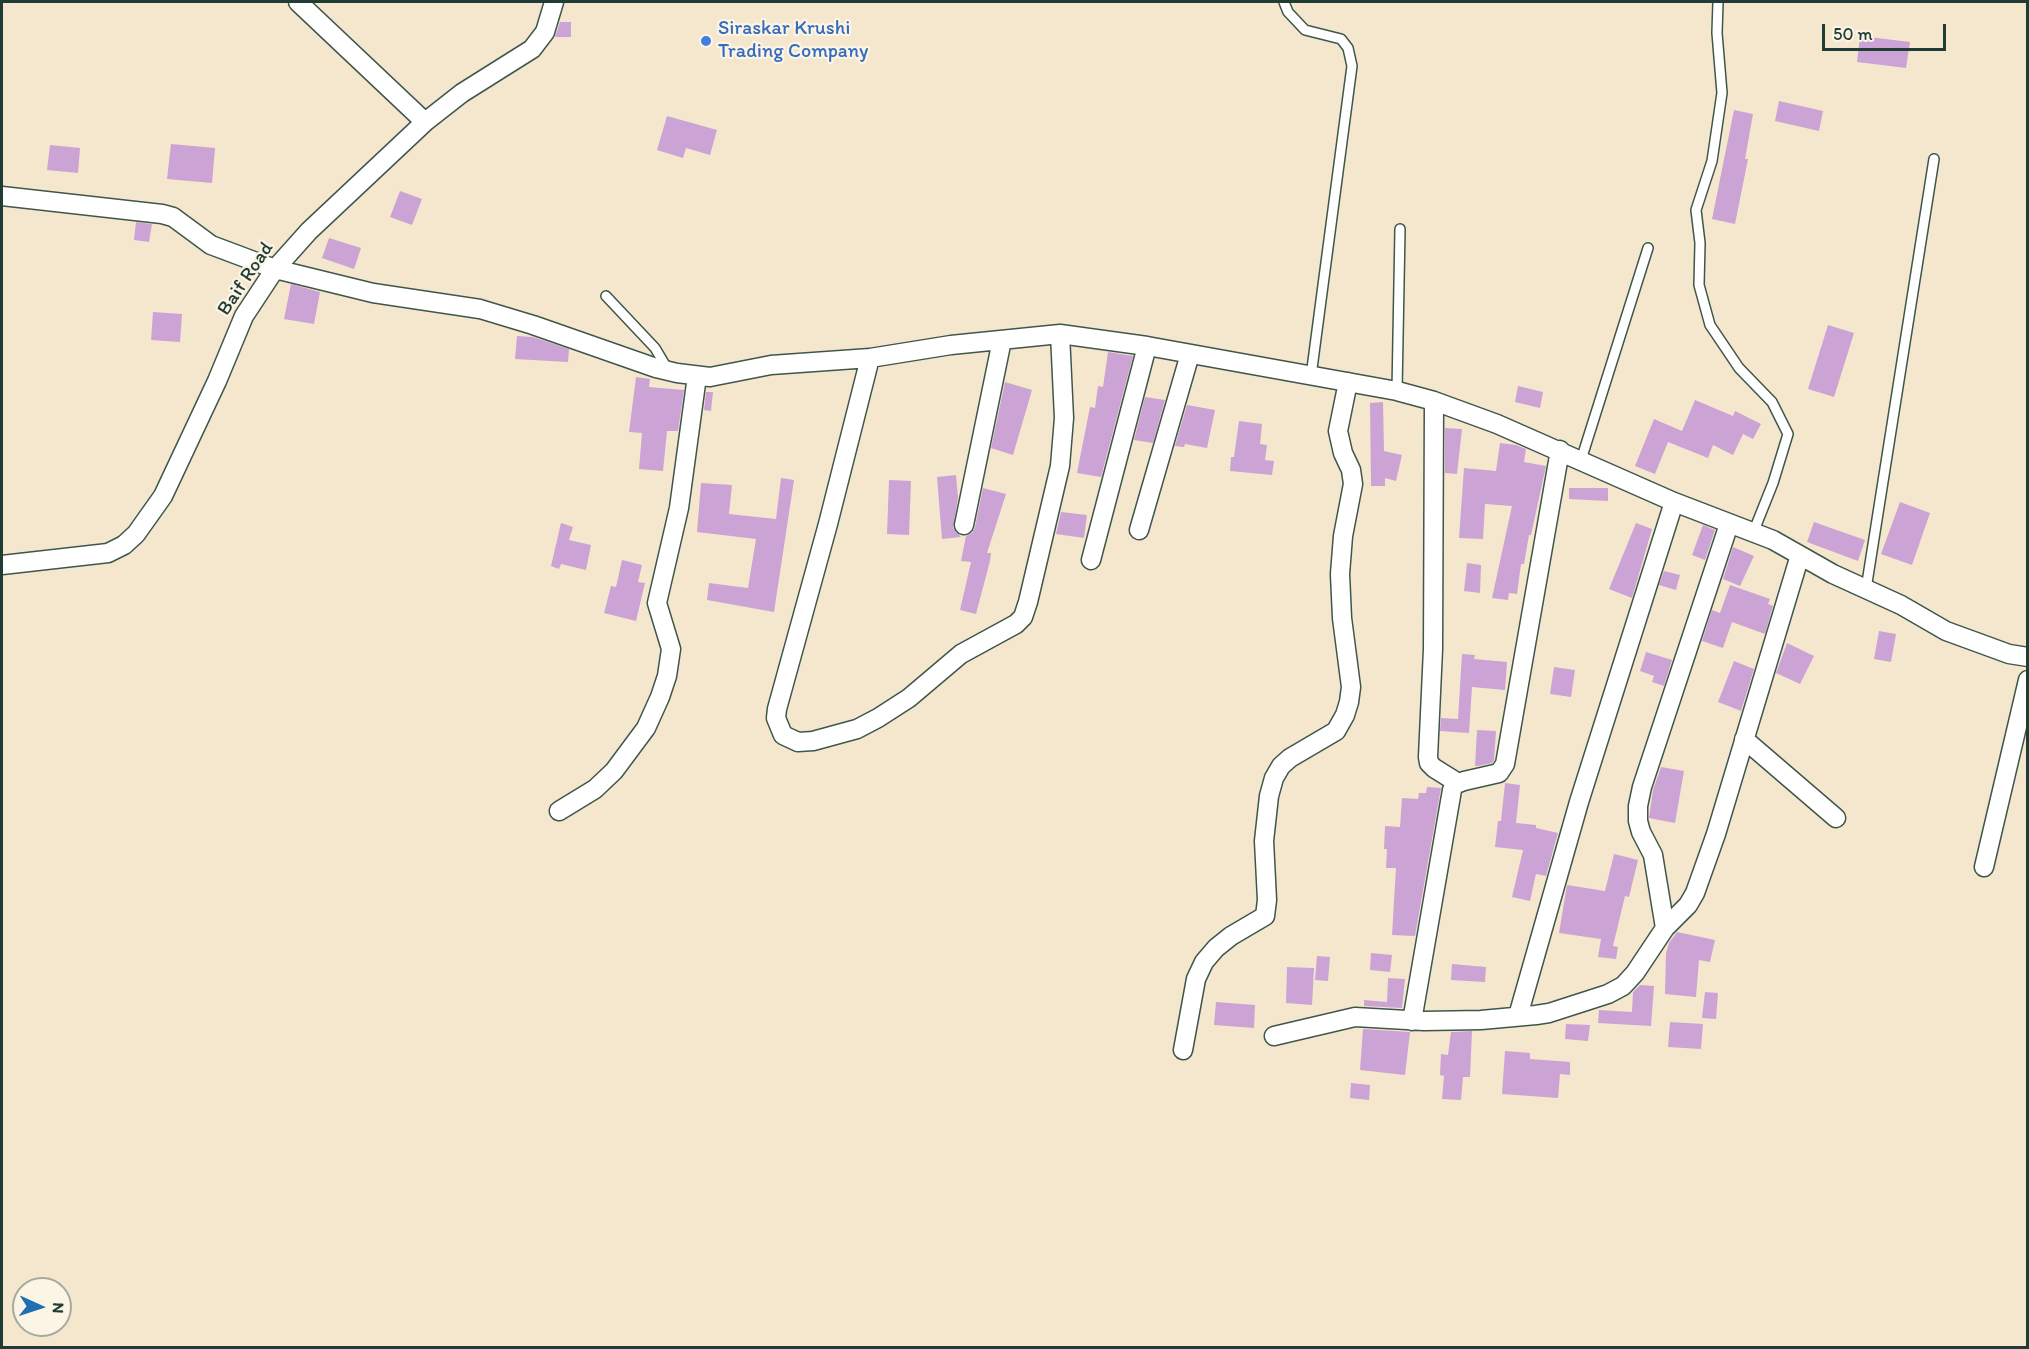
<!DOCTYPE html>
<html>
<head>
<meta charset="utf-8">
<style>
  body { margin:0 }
  #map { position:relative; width:2029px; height:1349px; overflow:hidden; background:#f5e7ce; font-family:Itim,sans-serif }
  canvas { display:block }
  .frame { position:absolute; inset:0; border:3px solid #1f3d34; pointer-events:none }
  .north { position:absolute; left:12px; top:1277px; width:60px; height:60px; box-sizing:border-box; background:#fcf5e5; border:2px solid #a4ab9e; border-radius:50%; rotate:93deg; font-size:16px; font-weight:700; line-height:24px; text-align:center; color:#1f3d34 }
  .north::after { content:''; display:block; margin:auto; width:21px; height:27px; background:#1f6fb2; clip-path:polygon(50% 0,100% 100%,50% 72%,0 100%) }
  .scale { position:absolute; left:1822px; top:24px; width:124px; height:27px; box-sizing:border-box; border:3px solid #1f3d34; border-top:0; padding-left:8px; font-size:18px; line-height:21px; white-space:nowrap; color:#1f3d34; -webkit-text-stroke:4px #fcf5e5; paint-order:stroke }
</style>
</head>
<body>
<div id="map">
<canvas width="2029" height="1349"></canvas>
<div class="frame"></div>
<div class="north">N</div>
<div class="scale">50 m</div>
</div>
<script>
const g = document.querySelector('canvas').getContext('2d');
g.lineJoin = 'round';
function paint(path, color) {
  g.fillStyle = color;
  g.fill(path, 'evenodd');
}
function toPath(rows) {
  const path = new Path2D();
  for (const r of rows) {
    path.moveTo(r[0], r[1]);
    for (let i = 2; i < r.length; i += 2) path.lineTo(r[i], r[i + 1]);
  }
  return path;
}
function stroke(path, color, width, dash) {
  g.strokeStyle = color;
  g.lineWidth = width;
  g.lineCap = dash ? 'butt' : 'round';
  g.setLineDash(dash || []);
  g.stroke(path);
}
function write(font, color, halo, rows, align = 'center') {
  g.font = font + ' Itim,sans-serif';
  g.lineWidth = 4.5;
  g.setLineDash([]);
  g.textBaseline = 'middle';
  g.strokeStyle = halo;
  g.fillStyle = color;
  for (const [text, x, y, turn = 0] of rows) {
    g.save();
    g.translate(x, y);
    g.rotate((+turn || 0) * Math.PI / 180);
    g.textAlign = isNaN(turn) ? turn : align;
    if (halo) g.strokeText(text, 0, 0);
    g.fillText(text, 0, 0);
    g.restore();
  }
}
paint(toPath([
  [560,22,571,22,571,37,555,37],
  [1860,36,1910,42,1906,68,1857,62],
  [1779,101,1823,111,1819,131,1775,121],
  [1734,110,1753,114,1745,159,1748,159,1735,224,1712,219],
  [667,116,717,130,710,155,686,148,683,158,657,150],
  [171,144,215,148,212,183,167,179],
  [50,145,80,148,78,173,47,170],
  [400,191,422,199,412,225,390,217],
  [136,222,152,224,149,242,134,240],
  [329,238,361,248,354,269,322,258],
  [291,284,320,292,314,324,284,319],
  [153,312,182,314,180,342,151,340],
  [1828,325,1854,333,1834,397,1808,389],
  [517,336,533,337,569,349,568,362,515,359],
  [1108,352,1133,356,1101,477,1077,473,1090,407,1095,408,1098,386,1103,387],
  [636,377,650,379,649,387,684,390,678,431,667,431,663,471,639,469,642,433,629,432],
  [1005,382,1032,390,1013,455,991,448],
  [1518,386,1543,392,1540,408,1515,402],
  [706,392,713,392,711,411,704,410],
  [1145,397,1165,400,1153,443,1134,440],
  [1695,400,1733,416,1735,411,1761,424,1753,439,1743,434,1733,455,1713,445,1708,458,1668,442,1655,474,1635,466,1654,419,1682,431],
  [1383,402,1384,451,1402,455,1396,481,1385,478,1385,486,1371,486,1370,403],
  [1187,405,1215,410,1207,448,1185,444,1184,447,1175,446],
  [1239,421,1262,424,1260,444,1267,445,1265,460,1274,461,1272,475,1230,471,1231,457,1234,457],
  [1445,428,1462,429,1457,474,1445,473],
  [1500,443,1516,445,1526,449,1524,462,1546,466,1531,535,1529,535,1524,564,1521,564,1517,594,1509,593,1508,600,1492,598,1512,506,1485,504,1483,539,1459,538,1464,468,1496,471],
  [956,475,958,498,953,528,961,537,942,539,937,477],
  [781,478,794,480,774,612,707,600,709,583,748,588,756,539,697,532,701,483,732,485,729,514,776,519],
  [889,480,911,481,909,535,887,534],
  [983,488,1006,494,987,553,991,553,990,561,976,614,960,610,971,562,961,561,966,536,972,533,975,527],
  [1569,488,1608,488,1608,501,1569,499],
  [1900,502,1930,513,1912,565,1881,554],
  [1061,512,1087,515,1084,538,1056,534],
  [1814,522,1865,540,1858,561,1807,542],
  [561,523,573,527,569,540,591,545,586,570,561,564,559,569,551,566],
  [1636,523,1652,529,1632,598,1609,589],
  [1703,525,1715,530,1705,560,1692,555],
  [1733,547,1754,556,1740,586,1723,579],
  [622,560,642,565,638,582,645,583,636,621,604,613,611,586,616,587],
  [1467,563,1481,565,1480,593,1464,591],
  [1664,571,1680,575,1676,590,1659,585],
  [1730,585,1770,599,1768,604,1773,606,1765,634,1732,622,1723,648,1702,641,1712,610,1720,613],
  [1879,631,1896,634,1891,662,1874,659],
  [1787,643,1814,656,1800,684,1776,673],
  [1646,652,1672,660,1664,686,1652,682,1654,676,1640,671],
  [1462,654,1475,655,1474,659,1507,662,1505,690,1472,687,1469,733,1440,731,1441,718,1458,719],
  [1734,661,1754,669,1741,711,1718,702],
  [1554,667,1575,670,1571,697,1550,694],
  [1477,730,1496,731,1494,760,1492,763,1478,766,1475,766],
  [1661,767,1684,771,1675,823,1649,818,1653,790],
  [1505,783,1520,785,1516,823,1536,825,1536,828,1558,833,1546,876,1536,874,1530,901,1512,897,1523,850,1495,847,1498,821,1501,821],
  [1427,787,1441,788,1415,936,1392,935,1396,868,1386,868,1387,849,1384,849,1385,826,1400,827,1402,798,1418,799,1419,793,1426,793],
  [1614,854,1638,860,1629,897,1625,896,1613,946,1618,947,1616,959,1598,957,1601,939,1559,933,1567,885,1605,891],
  [1677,932,1715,940,1710,962,1699,960,1696,997,1665,994,1666,953,1669,943],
  [1371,953,1392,955,1390,972,1370,970],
  [1317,956,1330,957,1328,981,1315,980],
  [1452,964,1486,967,1485,982,1451,980],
  [1287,967,1314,968,1312,1005,1286,1003],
  [1388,978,1405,979,1402,1008,1364,1006,1364,1000,1387,1002],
  [1640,985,1654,986,1651,1026,1598,1023,1599,1010,1632,1012,1633,992],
  [1705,992,1718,993,1716,1019,1702,1018],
  [1216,1002,1255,1005,1254,1028,1214,1025],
  [1670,1022,1703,1024,1701,1049,1668,1047],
  [1566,1024,1590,1025,1588,1041,1565,1039],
  [1363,1029,1410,1032,1405,1075,1360,1070],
  [1472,1031,1470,1077,1463,1077,1461,1100,1442,1099,1444,1076,1440,1075,1441,1054,1448,1055,1451,1032],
  [1505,1051,1530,1053,1530,1059,1570,1062,1570,1075,1560,1074,1558,1098,1502,1094],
  [1351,1083,1370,1085,1369,1100,1350,1098]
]), '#cca3d5');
const lane = toPath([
  [1284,2,1288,12,1305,30,1341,39,1348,48,1352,66,1311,376],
  [1718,2,1717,33,1722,93,1712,161,1696,210,1700,243,1699,285,1710,325,1739,368,1772,402,1788,434,1773,483,1753,533],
  [606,296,655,348,668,370],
  [1397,391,1400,229],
  [1581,460,1648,248],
  [1866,589,1934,159]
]);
const street = toPath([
  [298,2,425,122],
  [2,196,162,214,173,217,211,245,275,269,373,293,480,309,533,325,656,368,677,373,710,377,771,365,870,358,951,345,1060,334,1147,346,1397,391,1434,401,1497,424,1674,502,1773,540,1833,574,1901,605,1946,631,2009,654,2028,657],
  [870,358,828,524,777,709,776,718,783,735,798,742,813,741,857,729,878,718,909,698,961,654,1016,624,1023,617,1028,602,1060,466,1064,418,1060,334],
  [1434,401,1433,649,1428,757,1429,763,1434,768,1458,783],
  [964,525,1002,340],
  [1139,530,1190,354],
  [1091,560,1147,346],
  [2,565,108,553,124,545,136,534,163,496,217,381,244,316,275,269,309,231,425,122,462,93,532,49,545,32,554,2],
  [1744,739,1836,818],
  [559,811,595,789,614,771,646,728,660,697,667,676,671,649,657,603,679,508,697,376],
  [1984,867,2028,680],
  [1665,928,1653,855,1641,832,1638,821,1638,806,1642,787,1729,524],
  [1518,1016,1579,802,1674,502],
  [1412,1021,1452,790,1454,785,1464,781,1499,773,1505,764,1560,450],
  [1274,1036,1355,1017,1424,1021,1481,1020,1536,1015,1549,1013,1608,994,1623,986,1635,973,1665,928,1688,905,1695,893,1716,834,1800,555],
  [1183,1050,1196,979,1204,962,1216,948,1231,936,1265,916,1267,900,1264,841,1269,796,1274,778,1281,766,1290,758,1336,731,1345,715,1349,702,1351,687,1342,618,1340,574,1343,536,1353,484,1351,470,1343,453,1338,431,1348,382]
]);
stroke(lane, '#3f564b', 12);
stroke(street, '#3f564b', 21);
stroke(lane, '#fff', 9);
stroke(street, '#fff', 18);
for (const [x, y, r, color] of [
  [706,41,6,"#3f7fe0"]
]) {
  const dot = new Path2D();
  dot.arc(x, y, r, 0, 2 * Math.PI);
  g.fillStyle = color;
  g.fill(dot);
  stroke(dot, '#fcf5e5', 2);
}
write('20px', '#366cbe', '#fcf5e5', [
  ["Siraskar Krushi",718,29],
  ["Trading Company",718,52]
], 'left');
write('20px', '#1f3d34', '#fcf5e5', [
  ["Baif Road",246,279,-56]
]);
</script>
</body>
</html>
